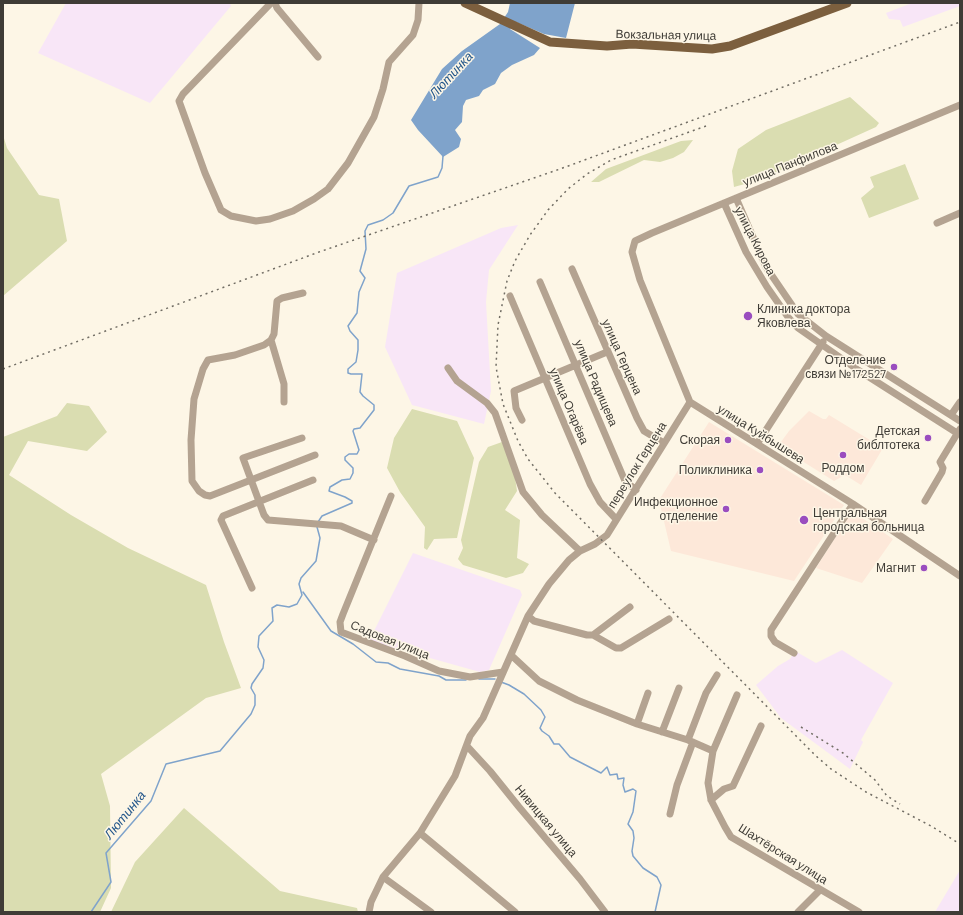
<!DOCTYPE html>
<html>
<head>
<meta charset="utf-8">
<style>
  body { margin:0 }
  #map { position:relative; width:963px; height:915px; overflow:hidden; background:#fdf6e6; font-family:Barlow,sans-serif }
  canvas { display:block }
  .frame { position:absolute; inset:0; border:4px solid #3f3c36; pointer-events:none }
</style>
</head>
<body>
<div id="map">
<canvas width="963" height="915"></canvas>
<div class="frame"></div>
</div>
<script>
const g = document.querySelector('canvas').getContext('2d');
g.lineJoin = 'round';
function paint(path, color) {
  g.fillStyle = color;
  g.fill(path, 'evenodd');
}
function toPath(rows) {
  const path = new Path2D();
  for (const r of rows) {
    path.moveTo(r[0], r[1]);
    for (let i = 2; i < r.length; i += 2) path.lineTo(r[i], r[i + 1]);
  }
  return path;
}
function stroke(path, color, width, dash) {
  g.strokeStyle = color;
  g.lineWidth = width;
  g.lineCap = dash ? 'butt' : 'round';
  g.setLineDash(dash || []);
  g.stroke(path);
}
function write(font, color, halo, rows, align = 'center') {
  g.font = font + ' Barlow,sans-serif';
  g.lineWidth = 3;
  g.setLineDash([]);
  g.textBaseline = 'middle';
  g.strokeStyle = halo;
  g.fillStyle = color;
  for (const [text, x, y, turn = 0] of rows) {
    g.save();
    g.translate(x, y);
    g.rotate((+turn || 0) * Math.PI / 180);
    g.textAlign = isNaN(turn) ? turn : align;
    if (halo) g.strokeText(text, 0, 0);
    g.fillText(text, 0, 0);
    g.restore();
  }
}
paint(toPath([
  [66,3,230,3,231,6,150,103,38,53],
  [912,3,960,3,960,6,903,27,900,20,889,19,886,13],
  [518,225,489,270,486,302,491,391,484,424,412,405,385,347,397,273,501,228],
  [413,553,520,590,522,595,489,670,480,672,369,641],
  [842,650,893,683,861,740,863,742,850,769,781,718,756,685,778,666,790,659,795,651,816,663],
  [960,870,960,912,935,912]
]), '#f8e6f7');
paint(toPath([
  [809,411,823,419,826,419,829,415,883,448,861,485,845,475,834,481,778,446,789,431],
  [709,422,844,505,794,581,671,551,659,500],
  [852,511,893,539,862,583,816,568]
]), '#fde8d9');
paint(toPath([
  [850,97,879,123,876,127,759,180,734,187,732,171,738,149,766,130],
  [3,135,7,148,39,195,59,199,67,241,3,296],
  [693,140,684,152,673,158,660,162,644,160,599,182,591,182,606,169,681,141],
  [905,164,919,199,869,218,861,198,874,187,870,177],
  [67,403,89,406,107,432,87,451,28,441,9,475,71,515,128,548,206,585,224,642,241,688,206,698,101,774,110,806,111,888,100,912,3,912,3,437,57,416],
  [412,409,457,421,474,458,457,538,434,539,427,550,424,548,425,527,400,492,387,468,394,438],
  [502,442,514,470,517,491,505,510,520,520,517,558,529,564,523,573,506,578,463,565,458,559,463,548,461,540,479,462,488,447],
  [184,808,280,891,357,908,358,912,111,912,135,862]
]), '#daddb1');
paint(toPath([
  [510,3,575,3,566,38,544,34,516,22,510,29,540,48,534,55,512,65,501,73,495,84,483,90,479,96,466,100,463,106,462,122,455,130,461,139,459,147,443,157,418,130,411,120,442,69,462,51,500,24,508,12]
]), '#7fa3cb');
stroke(toPath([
  [318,522,322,516,352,503,352,501,345,497,329,491,330,487,342,480,350,479,353,473,353,468,345,460,345,457,349,454,357,454,359,450,353,431,354,429,360,428,374,410,374,405,363,396,360,392,362,374,351,374,348,373,348,369,356,362,358,350,358,340,350,331,348,326,357,313,359,292,365,278,360,271,366,249,365,231,368,225,383,220,393,213,409,186,438,177,442,168,443,156],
  [303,592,331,631,353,644,376,662,388,663,400,669,439,676,446,680,466,680],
  [479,679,495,679],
  [501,682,509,685,524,694,541,710,545,717,540,728,542,731,549,736,554,744,559,744,570,757,601,773,607,767,610,775,617,774,618,779,624,778,623,785,625,792,633,789,636,791,633,812,628,824,633,831,634,838,632,851,633,856,643,868,657,877,661,885,655,912],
  [91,912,111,882,106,853,151,801,166,764,220,751,251,714,255,705,255,695,251,688,252,684,263,668,264,660,258,647,259,636,273,621,272,608,277,605,289,607,297,604,302,595,299,584,301,578,316,561,320,538,317,527]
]), '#7fa3cb', 1.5);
stroke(toPath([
  [271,3,183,94,179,101,205,173,221,210,231,216,256,221,270,219,293,211,314,199,328,189,348,163,374,117,383,89,389,62,413,35,418,20,419,3],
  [275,3,277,8,318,57],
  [960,105,652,233,635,241,632,252,640,280,690,402,853,504,960,576],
  [736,198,766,267,798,314,826,336,960,421],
  [724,203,746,252,767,287,788,317,798,328,858,370,957,433],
  [937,223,960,213],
  [572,269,637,418,644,431,664,443],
  [540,282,625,481,636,490],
  [303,293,282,298,277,301,274,334,271,340,264,345,235,355,208,360,203,369,194,399,191,440,192,481,199,491,205,495,210,496,315,455],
  [510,296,590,484,600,502,616,519],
  [271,340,284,384,284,402],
  [448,368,457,381,487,403,495,413,523,492,542,515,580,551],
  [951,415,960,402],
  [522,420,516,408,514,391,607,352],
  [302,438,243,458,264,515,268,520,341,526,374,540],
  [757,444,823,342],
  [391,496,343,614,340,622,341,632,405,656,439,671,470,677,503,672],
  [925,501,942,472,943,468,940,462,960,429],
  [252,588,221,520,223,516,313,480],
  [528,616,534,621,587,635,593,635,630,607],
  [593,635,616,648,621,648,669,619],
  [794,653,775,642,771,636,771,630,853,504],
  [511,655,539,681,577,700,637,724,688,740,713,751],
  [737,695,713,751,708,783,711,800,725,827,731,837,859,912],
  [637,724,648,693],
  [662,732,679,688],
  [688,740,706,693,717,675],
  [467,746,490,771,519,807,580,879,605,912],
  [711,800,724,789,733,786,761,726],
  [670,814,677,785,693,742],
  [420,833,515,912],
  [383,877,431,912],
  [369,912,371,902,383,877,420,833,455,776,470,736,483,718,528,616,549,584,569,560,580,551,595,544,607,535,690,402],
  [798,912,820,890]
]), '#b4a391', 7);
stroke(toPath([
  [465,3,550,42,607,46,632,44,712,49,730,46,847,3]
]), '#7c5f3e', 9);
stroke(toPath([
  [706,126,611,160,587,174,568,189,548,210,530,235,515,261,507,281,498,325,496,367,503,404,518,441,528,459,555,493,816,756,831,769,866,792,931,826,960,844],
  [3,369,319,252,560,169,960,22],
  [801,727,843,753,875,780,887,796,900,804]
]), '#716d64', 1.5, [2, 4]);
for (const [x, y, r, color] of [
  [748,316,5,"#9a4dbf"],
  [894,367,4,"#9a4dbf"],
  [928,438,4,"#9a4dbf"],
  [728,440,4,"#9a4dbf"],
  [843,455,4,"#9a4dbf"],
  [760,470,4,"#9a4dbf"],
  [726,509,4,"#9a4dbf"],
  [804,520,5,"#9a4dbf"],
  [924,568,4,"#9a4dbf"]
]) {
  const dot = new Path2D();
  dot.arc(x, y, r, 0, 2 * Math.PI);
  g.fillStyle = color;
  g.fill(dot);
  stroke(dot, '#fdf6e6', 1.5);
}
write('12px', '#3f3c36', '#fdf6e6', [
  ["Вокзальная улица",666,35,1],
  ["улица Панфилова",790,164,-22],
  ["улица Кирова",755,241,63],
  ["улица Герцена",622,357,66],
  ["улица Радищева",596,383,67],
  ["улица Огарёва",569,406,67],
  ["улица Куйбышева",761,434,32],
  ["переулок Герцена",637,465,-58],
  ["Садовая улица",390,640,22],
  ["Нивицкая улица",546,821,50],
  ["Шахтёрская улица",783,854,32]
]);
write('12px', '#3f3c36', '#fdf6e6', [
  ["Клиника доктора",757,309,"left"],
  ["Яковлева",757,323,"left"],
  ["Отделение",886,360],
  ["связи №172527",886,374],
  ["Детская",920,431],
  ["библтотека",920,445],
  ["Скорая",720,440],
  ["Роддом",843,468,"center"],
  ["Поликлиника",752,470],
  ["Инфекционное",718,502],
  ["отделение",718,516],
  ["Центральная",813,513,"left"],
  ["городская больница",813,527,"left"],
  ["Магнит",916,568]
], 'right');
write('italic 13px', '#24578b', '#fdf6e6', [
  ["Лютинка",451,75,-47],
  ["Лютинка",125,815,-51]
]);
</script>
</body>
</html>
